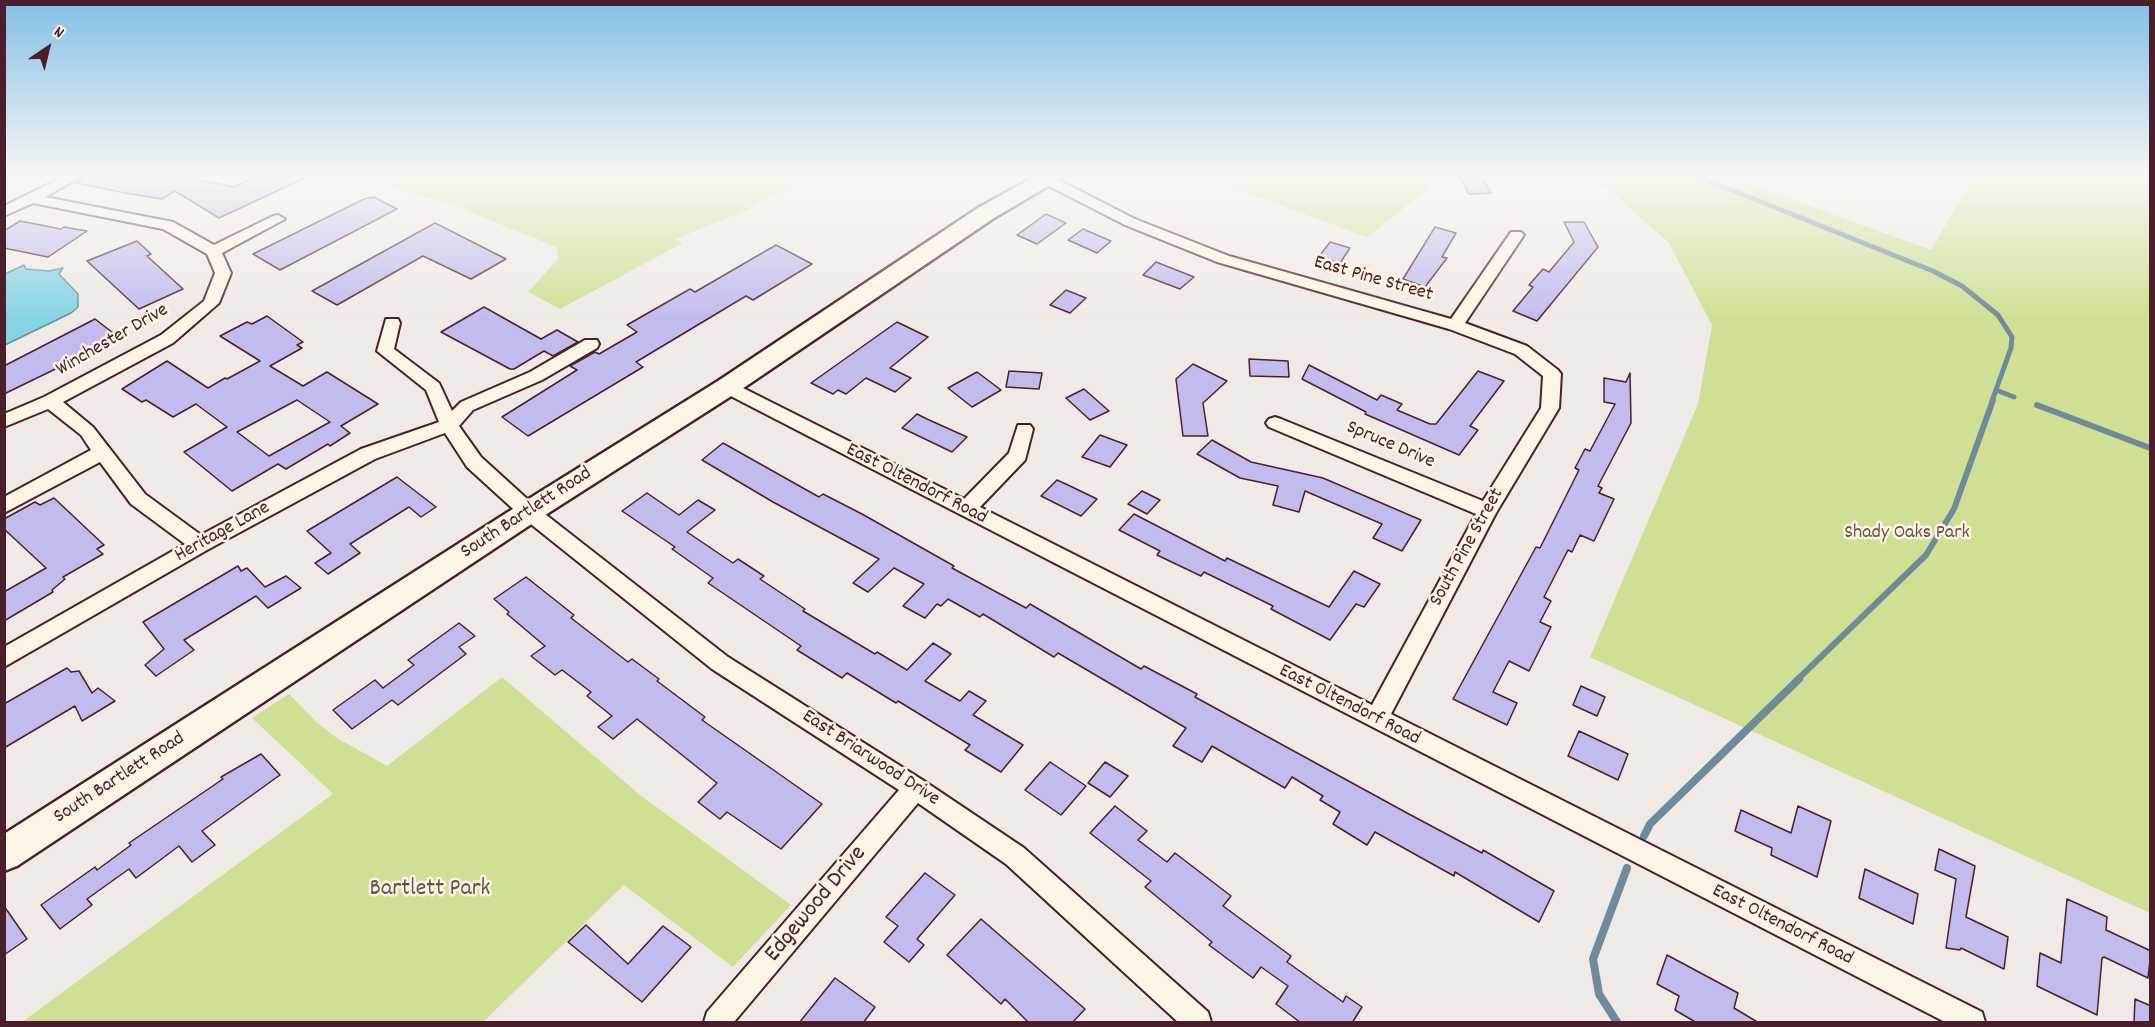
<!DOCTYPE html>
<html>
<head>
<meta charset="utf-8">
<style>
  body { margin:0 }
  #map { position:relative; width:2155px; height:1027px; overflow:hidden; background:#f0eae7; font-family:Dekko,sans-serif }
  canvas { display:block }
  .frame { position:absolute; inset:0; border:6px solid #4a1f2b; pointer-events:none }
  .north { position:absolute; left:18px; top:18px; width:60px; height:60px; -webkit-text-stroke:4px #fcf5e5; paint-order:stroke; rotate:35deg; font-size:16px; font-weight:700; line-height:24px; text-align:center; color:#4a1f2b }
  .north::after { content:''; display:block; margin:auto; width:21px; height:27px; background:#4a1f2b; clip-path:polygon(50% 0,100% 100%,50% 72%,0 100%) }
</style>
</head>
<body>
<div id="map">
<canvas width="2155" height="1027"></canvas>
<div class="frame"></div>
<div class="north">N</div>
</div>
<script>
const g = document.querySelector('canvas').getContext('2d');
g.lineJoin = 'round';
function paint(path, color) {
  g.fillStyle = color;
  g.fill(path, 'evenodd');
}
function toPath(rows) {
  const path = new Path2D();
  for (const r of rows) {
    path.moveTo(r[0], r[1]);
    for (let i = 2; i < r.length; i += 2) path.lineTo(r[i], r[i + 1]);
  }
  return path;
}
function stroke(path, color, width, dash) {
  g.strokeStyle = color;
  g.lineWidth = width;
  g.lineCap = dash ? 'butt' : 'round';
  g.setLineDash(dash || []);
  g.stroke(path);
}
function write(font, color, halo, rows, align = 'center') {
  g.font = font + ' Dekko,sans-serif';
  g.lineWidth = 5;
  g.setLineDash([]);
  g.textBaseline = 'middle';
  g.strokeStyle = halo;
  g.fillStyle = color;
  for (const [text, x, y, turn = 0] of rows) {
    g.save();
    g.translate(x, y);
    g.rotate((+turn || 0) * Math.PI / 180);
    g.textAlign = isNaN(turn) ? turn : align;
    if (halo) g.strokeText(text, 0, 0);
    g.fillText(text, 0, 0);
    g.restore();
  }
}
paint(toPath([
  [352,176,812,176,742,212,675,239,683,243,560,309,528,292,558,259,557,247,450,204],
  [1201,176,1445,176,1367,237],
  [1572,176,1727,176,1931,250,1974,176,2150,176,2150,913,1590,657,1698,404,1712,325,1669,243,1608,189],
  [502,677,640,795,791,905,733,967,624,885,483,1022,22,1022,333,794,252,718,289,694,317,723,337,738,387,766]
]), '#cfe094');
const water = toPath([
  [24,265,26,269,49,271,63,268,59,274,78,294,78,307,71,313,5,345,5,274,24,265]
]);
paint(water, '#87d3e6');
stroke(water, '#6f8b9b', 1.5);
stroke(toPath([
  [1697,176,1933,271,1962,286,1998,315,2012,337,2011,348,1992,401],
  [1996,390,2014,397]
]), '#6f8b9b', 5);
stroke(toPath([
  [2037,405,2150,448],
  [1797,680,1926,555,1954,509,1993,400]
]), '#6f8b9b', 6);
stroke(toPath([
  [1644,836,1650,824,1799,679],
  [1617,1022,1599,994,1593,959,1627,868]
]), '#6f8b9b', 8);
const building = toPath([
  [84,176,199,176,194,179,234,187,258,176,309,176,219,218,175,191,162,199,125,193,77,183,84,176],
  [1459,176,1481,176,1491,193,1469,194,1459,176],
  [374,197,397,209,280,270,253,254,364,199,374,197],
  [1046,214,1066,223,1037,244,1017,235,1046,214],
  [20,221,61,229,64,227,87,231,48,257,4,248,4,231,20,221],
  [1564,222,1584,222,1598,247,1537,321,1513,311,1533,287,1529,285,1543,269,1549,272,1574,242,1564,222],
  [435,223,506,259,471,279,423,256,337,305,312,291,435,223],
  [1435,227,1456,233,1442,257,1447,258,1425,287,1403,279,1435,227],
  [1083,229,1111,241,1097,253,1068,240,1083,229],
  [137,241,151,254,147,256,183,289,139,309,87,261,137,241],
  [1330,242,1350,248,1340,263,1318,258,1330,242],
  [776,245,812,264,753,300,746,296,636,362,643,367,528,436,502,417,577,370,570,366,595,352,599,354,637,332,627,325,690,289,695,292,776,245],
  [1156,262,1194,277,1180,289,1143,275,1156,262],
  [1066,290,1086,298,1070,313,1050,305,1066,290],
  [484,307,541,339,557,330,578,342,553,356,544,351,514,369,510,369,441,332,484,307],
  [267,316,303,342,297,345,302,348,270,366,303,386,327,372,378,404,341,426,350,433,330,446,328,444,286,469,278,464,232,491,184,452,227,427,196,404,173,417,146,400,142,402,122,389,167,361,208,388,225,378,227,379,260,361,220,336,247,322,252,324,267,316],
  [297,400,330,422,269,456,237,432,297,400],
  [95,319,117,336,107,341,109,343,4,394,4,366,95,319],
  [897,322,928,337,890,368,911,378,895,392,866,378,846,394,838,390,833,394,811,383,897,322],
  [1249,359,1288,361,1289,377,1250,376,1249,359],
  [1193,364,1227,381,1203,403,1208,436,1183,436,1176,379,1193,364],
  [1309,365,1377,400,1381,395,1402,404,1397,410,1430,424,1436,424,1478,371,1504,381,1470,426,1478,430,1459,455,1365,414,1366,412,1302,379,1309,365],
  [1009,371,1042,373,1039,389,1006,387,1009,371],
  [977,372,1001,390,972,407,948,388,977,372],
  [1630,373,1631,423,1598,486,1602,488,1599,493,1614,499,1594,541,1580,535,1572,552,1568,550,1544,597,1551,601,1540,622,1551,627,1529,671,1509,661,1493,692,1517,703,1507,725,1453,699,1536,547,1540,548,1579,470,1575,468,1585,449,1590,451,1615,404,1604,402,1604,378,1626,382,1630,373],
  [1084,389,1109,411,1090,420,1066,398,1084,389],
  [917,414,927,419,967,437,952,452,902,428,917,414],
  [1100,435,1127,445,1110,467,1082,457,1100,435],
  [1212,440,1251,462,1323,478,1421,520,1402,551,1373,538,1382,524,1305,491,1299,512,1273,505,1278,486,1240,478,1197,454,1212,440],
  [723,443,819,497,823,494,862,514,954,566,952,568,1026,608,1030,604,1141,669,1144,666,1197,694,1195,697,1407,813,1482,853,1483,850,1554,891,1539,922,1455,872,1454,876,1375,832,1367,845,1333,824,1340,812,1320,800,1323,796,1292,777,1285,788,1212,746,1202,762,1173,746,1186,728,1058,653,1054,657,983,614,980,617,948,599,941,606,937,604,925,618,903,606,924,584,894,568,868,592,853,583,879,559,773,502,702,460,723,443],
  [397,477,436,507,421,517,409,507,350,544,360,553,328,574,315,563,331,553,307,531,397,477],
  [1057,480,1068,485,1097,499,1081,516,1041,496,1057,480],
  [1142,491,1160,500,1147,514,1128,504,1142,491],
  [647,493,679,515,698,500,715,510,687,532,733,563,738,559,764,576,760,579,805,609,803,611,875,654,877,652,907,670,933,643,951,654,925,681,960,701,969,691,986,701,973,715,1023,745,1001,772,965,750,970,745,898,701,896,703,847,673,842,678,797,650,801,646,708,583,713,578,672,549,675,547,622,511,647,493],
  [54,498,104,545,97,549,103,554,63,577,65,579,52,590,53,592,4,621,4,592,46,568,4,529,4,519,35,502,40,505,54,498],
  [1134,514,1225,561,1227,558,1329,607,1354,571,1380,584,1364,607,1356,604,1330,640,1271,609,1273,606,1204,572,1201,576,1157,555,1160,551,1119,530,1134,514],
  [238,566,241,571,247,568,265,587,286,576,301,588,268,608,256,596,184,640,194,650,156,676,145,665,164,649,143,622,238,566],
  [526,577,574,615,571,618,628,662,632,659,659,679,657,681,705,717,702,720,822,804,781,849,727,812,720,819,698,802,717,783,637,719,613,739,598,727,612,716,587,696,591,692,562,670,555,675,531,656,545,646,507,614,509,612,494,599,526,577],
  [459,623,475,636,459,647,466,654,398,705,392,700,352,729,333,710,375,680,383,688,414,665,408,660,459,623],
  [67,668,71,672,79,671,92,693,98,688,115,701,82,721,75,706,4,748,4,704,67,668],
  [1581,686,1605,697,1597,716,1573,705,1581,686],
  [1579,731,1628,754,1618,780,1568,756,1579,731],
  [261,754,280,775,202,831,215,845,192,862,179,846,136,878,129,869,87,899,92,905,60,929,41,905,95,867,97,870,131,845,129,843,223,779,221,777,261,754],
  [1050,762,1086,786,1061,815,1025,790,1050,762],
  [1105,762,1128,776,1110,797,1088,783,1105,762],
  [1115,806,1147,831,1138,840,1167,862,1175,853,1231,896,1223,906,1291,956,1287,962,1343,1002,1346,996,1362,1007,1352,1023,1301,1023,1276,1004,1288,986,1261,967,1253,978,1209,945,1212,942,1145,887,1151,881,1090,833,1115,806],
  [1798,806,1831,821,1817,877,1771,855,1772,848,1735,831,1741,810,1791,833,1798,806],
  [1939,849,1975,866,1966,917,2008,937,2004,969,1961,948,1960,950,1946,948,1956,879,1935,870,1939,849],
  [1865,869,1918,894,1913,924,1859,898,1865,869],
  [925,873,955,895,917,939,924,945,909,962,884,942,898,926,886,917,925,873],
  [2067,899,2107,917,2106,930,2151,951,2148,978,2104,957,2102,958,2097,1015,2037,986,2040,953,2061,963,2067,899],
  [4,906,27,939,4,955,4,906],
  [981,919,1085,1009,1072,1023,1029,1023,1005,999,1001,1004,947,955,981,919],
  [586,925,628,964,663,926,691,947,642,1002,568,942,586,925],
  [1667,955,1738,993,1734,1008,1759,1023,1697,1023,1675,1010,1679,996,1657,984,1667,955],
  [835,978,875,1007,863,1023,799,1023,835,978],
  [2135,999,2151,1006,2151,1023,2134,1023,2135,999]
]);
paint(building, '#c2bcee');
stroke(building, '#4a1f2b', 1.5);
const minor = toPath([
  [65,176,82,176,45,197,173,222,214,245,273,216,278,215,285,219,222,253,231,273,219,303,173,343,63,402,93,427,145,494,201,535,361,449,439,422,426,390,377,351,386,319,398,319,400,323,394,349,439,383,452,411,461,402,530,372,585,340,597,340,599,344,597,348,542,380,473,410,459,426,481,457,536,507,728,657,924,781,1024,848,1208,1012,1211,1022,1178,1022,1006,864,918,803,734,1022,704,1022,707,1012,899,790,712,669,522,517,467,467,445,433,375,459,207,550,4,667,4,647,185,544,131,504,100,462,4,513,4,497,91,450,81,435,48,409,4,427,4,414,44,397,161,335,204,301,215,273,207,254,163,229,33,203,4,216,4,206,65,176],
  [1042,176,1051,176,1135,219,1229,256,1451,319,1511,232,1521,232,1524,235,1465,323,1527,346,1558,370,1561,374,1559,408,1496,513,1391,714,1982,1012,1985,1022,1945,1022,721,391,718,387,721,383,733,383,964,499,1009,453,1018,425,1030,425,1033,429,1025,460,980,507,1372,705,1476,514,1269,427,1266,423,1269,419,1275,417,1281,419,1483,501,1541,408,1543,376,1515,354,1449,329,1217,262,1125,225,1041,182,1039,179,1042,176]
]);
const secondary = toPath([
  [1036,176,1061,176,1058,180,994,218,736,393,539,519,17,866,4,871,4,834,519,505,718,381,978,208,1036,176]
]);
stroke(minor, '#4a1f2b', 4);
stroke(secondary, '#4a1f2b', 5);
paint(minor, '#fcf5e5');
paint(secondary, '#fcf5e5');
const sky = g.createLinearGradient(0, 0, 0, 319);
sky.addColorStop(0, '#81c0e7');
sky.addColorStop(0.55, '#f8f6f4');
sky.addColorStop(1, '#f8f6f400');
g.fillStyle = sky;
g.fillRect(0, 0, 2155, 319);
write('20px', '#4a1f2b', '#fcf5e5', [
  ["East Pine Street",1373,280,16],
  ["Winchester Drive",113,341,-30],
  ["Spruce Drive",1390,446,23],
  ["East Oltendorf Road",916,485,27],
  ["South Bartlett Road",527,514,-33],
  ["Heritage Lane",223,533,-29],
  ["South Pine Street",1468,548,-61],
  ["East Oltendorf Road",1349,706,27],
  ["East Briarwood Drive",870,759,33],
  ["South Bartlett Road",120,779,-33],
  ["East Oltendorf Road",1782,926,27]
]);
write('20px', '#6b4f45', '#fcf5e5', [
  ["Shady Oaks Park",1907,534]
]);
write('24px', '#6b4f45', '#fcf5e5', [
  ["Bartlett Park",430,891]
]);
write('24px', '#4a1f2b', '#fcf5e5', [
  ["Edgewood Drive",817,905,-50]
]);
</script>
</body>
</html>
